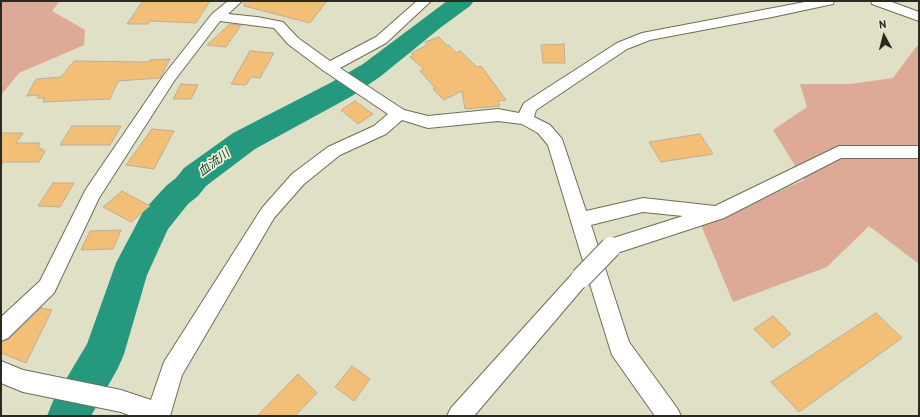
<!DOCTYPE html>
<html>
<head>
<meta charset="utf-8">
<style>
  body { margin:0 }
  #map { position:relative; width:920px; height:417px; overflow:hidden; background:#e0e0c7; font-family:"PT Sans",sans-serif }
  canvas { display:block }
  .frame { position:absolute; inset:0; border:2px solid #2a2a21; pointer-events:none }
  .north { position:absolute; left:864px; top:16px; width:40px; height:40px; -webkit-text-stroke:3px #edeed4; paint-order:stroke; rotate:353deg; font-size:11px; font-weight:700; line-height:16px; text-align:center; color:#2a2a21 }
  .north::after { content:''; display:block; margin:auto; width:14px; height:18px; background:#2a2a21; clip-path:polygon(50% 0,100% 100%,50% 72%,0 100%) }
</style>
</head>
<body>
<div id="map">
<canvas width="920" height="417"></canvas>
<div class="frame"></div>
<div class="north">N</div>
</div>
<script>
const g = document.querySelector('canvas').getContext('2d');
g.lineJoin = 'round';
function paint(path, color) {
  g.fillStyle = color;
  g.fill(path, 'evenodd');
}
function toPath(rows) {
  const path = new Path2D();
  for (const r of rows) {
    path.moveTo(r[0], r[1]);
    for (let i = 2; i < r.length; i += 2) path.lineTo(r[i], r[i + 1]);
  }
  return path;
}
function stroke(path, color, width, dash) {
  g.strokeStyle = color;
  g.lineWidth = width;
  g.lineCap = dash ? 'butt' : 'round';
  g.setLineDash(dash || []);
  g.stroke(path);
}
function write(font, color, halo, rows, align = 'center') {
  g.font = font + ' "PT Sans","Noto Sans JP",sans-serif';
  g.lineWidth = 3.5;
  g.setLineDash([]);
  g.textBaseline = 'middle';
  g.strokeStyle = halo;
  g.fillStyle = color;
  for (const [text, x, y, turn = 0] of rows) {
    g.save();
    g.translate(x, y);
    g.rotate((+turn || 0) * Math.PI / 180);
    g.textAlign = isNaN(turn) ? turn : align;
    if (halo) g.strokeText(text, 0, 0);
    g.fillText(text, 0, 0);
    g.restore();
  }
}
paint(toPath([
  [1,1,60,1,52,11,85,30,84,45,19,73,1,95],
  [919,45,919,264,869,226,827,267,733,302,701,225,804,180,773,130,807,107,800,84,850,84,893,78,916,47]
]), '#ddaa97');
paint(toPath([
  [447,1,474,1,470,6,440,28,381,76,352,96,255,149,206,186,198,196,188,204,168,229,147,275,124,354,118,368,91,416,47,416,53,401,87,344,116,263,144,210,166,186,176,178,184,168,233,133,332,82,363,64,447,1]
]), '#25997e');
const building = toPath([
  [143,1,210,1,196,23,150,21,148,24,127,24,143,1],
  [245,1,327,1,310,23,244,6,245,1],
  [230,24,241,25,226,47,207,45,230,24],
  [439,37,447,46,449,45,456,53,460,51,477,67,481,66,506,100,498,101,500,106,465,109,462,91,444,100,433,89,435,88,420,71,424,69,410,57,414,55,411,53,427,45,425,42,439,37],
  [564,44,565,63,543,63,541,45,564,44],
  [250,51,274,53,260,78,251,77,246,85,231,84,250,51],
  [170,59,160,78,118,81,110,99,43,102,45,98,37,98,39,95,27,96,36,79,61,77,74,61,149,62,150,60,170,59],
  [181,84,198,85,191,99,173,99,181,84],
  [355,101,373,114,358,124,341,110,355,101],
  [72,126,121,126,110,145,60,145,72,126],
  [152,129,174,131,154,169,126,165,152,129],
  [1,133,23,133,16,143,40,143,38,147,45,151,39,162,3,162,1,166,1,133],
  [700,134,713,154,661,162,649,142,700,134],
  [53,183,74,183,60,207,38,206,53,183],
  [122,191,150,206,131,222,103,207,122,191],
  [121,230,113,249,81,250,90,231,121,230],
  [41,308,52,310,26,363,1,353,1,342,9,339,41,308],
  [876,313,902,338,799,412,771,382,876,313],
  [773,316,791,334,773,348,754,329,773,316],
  [352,366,370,379,354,401,335,387,352,366],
  [298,374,317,393,295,416,257,416,298,374]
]);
paint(building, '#f3bf77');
stroke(building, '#bcad99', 1);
const minor = toPath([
  [228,1,242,1,228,14,257,17,283,22,298,38,330,61,376,37,417,1,431,1,386,43,340,68,404,110,428,116,498,109,519,113,524,103,617,43,642,33,810,1,834,1,833,4,772,17,650,40,627,49,536,110,534,117,550,125,562,139,586,211,643,198,715,206,839,146,919,146,919,158,841,158,724,218,611,255,604,253,602,247,604,241,683,216,643,212,591,225,629,342,677,408,681,416,655,416,612,355,589,281,474,416,447,416,451,408,574,272,581,269,586,271,548,145,538,133,522,124,498,121,428,128,402,120,386,134,340,155,304,184,274,218,182,375,170,416,131,416,121,412,23,392,1,383,1,361,23,370,121,390,151,400,164,362,262,208,292,174,328,147,374,126,388,114,324,71,288,44,274,28,220,21,174,81,99,198,54,293,8,338,1,341,1,317,40,281,86,189,164,75,212,14,228,1],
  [871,1,889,1,919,12,919,21,872,4,871,1]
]);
stroke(minor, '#6e6e58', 2);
paint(minor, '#fff');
const minorBridge = toPath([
  [581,278,611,247]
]);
stroke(minorBridge, '#6e6e58', 22, []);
stroke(minorBridge, '#fff', 20);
write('italic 12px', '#07392e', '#edeed4', [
  ["血流川",214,163,-37]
]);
</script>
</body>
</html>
